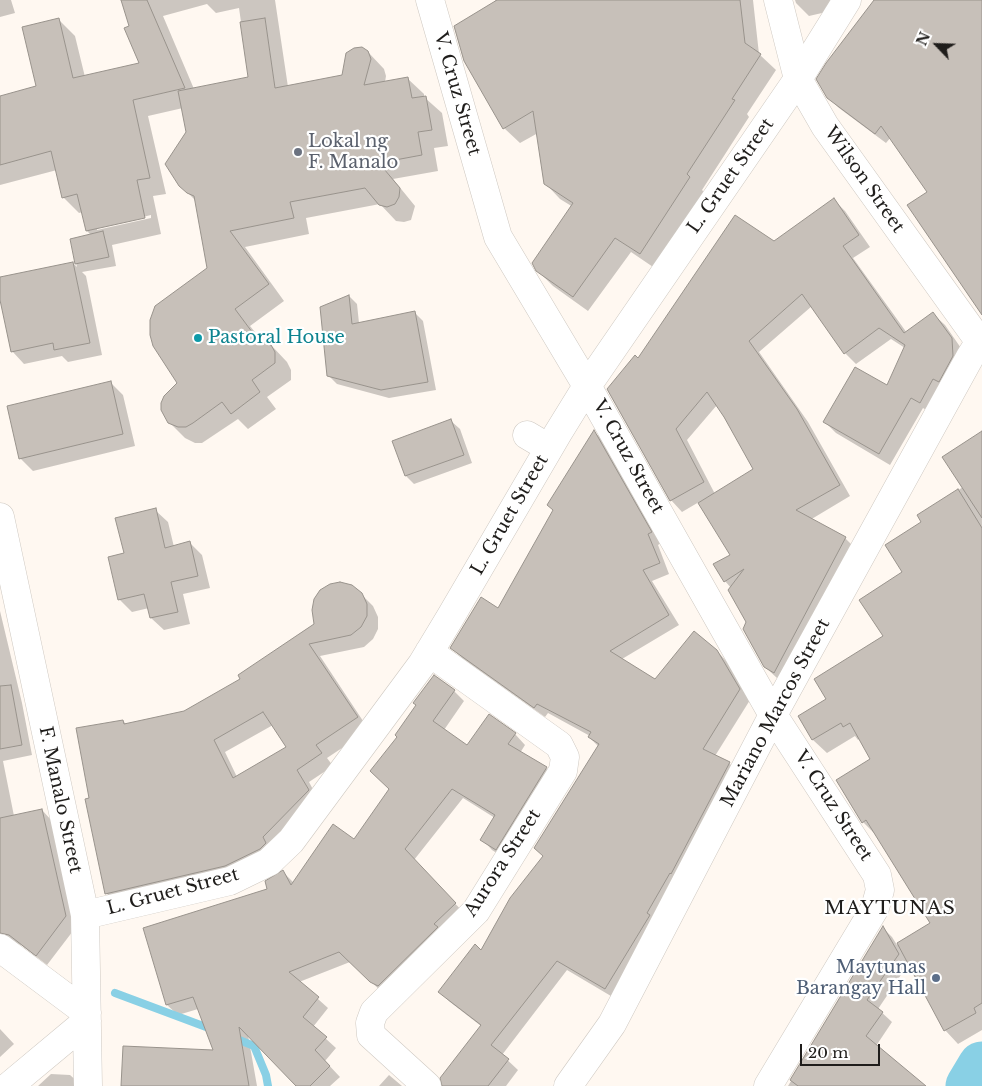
<!DOCTYPE html>
<html>
<head>
<meta charset="utf-8">
<style>
  body { margin:0 }
  #map { position:relative; width:982px; height:1086px; overflow:hidden; background:#fff8f1; font-family:"Libre Baskerville",serif }
  canvas { display:block }
  .north { position:absolute; left:912px; top:20px; width:50px; height:50px; -webkit-text-stroke:4px #fff; paint-order:stroke; rotate:294deg; font-size:14px; font-weight:700; line-height:20px; text-align:center; color:#1f1d1b }
  .north::after { content:''; display:block; margin:auto; width:18px; height:22px; background:#1f1d1b; clip-path:polygon(50% 0,100% 100%,50% 72%,0 100%) }
  .scale { position:absolute; left:800px; top:1044px; width:80px; height:22px; box-sizing:border-box; border:2px solid #1f1d1b; border-top:0; padding-left:6px; font-size:15px; line-height:18px; white-space:nowrap; color:#1f1d1b; -webkit-text-stroke:4px #fff; paint-order:stroke }
</style>
</head>
<body>
<div id="map">
<canvas width="982" height="1086"></canvas>
<div class="north">N</div>
<div class="scale">20 m</div>
</div>
<script>
const g = document.querySelector('canvas').getContext('2d');
g.lineJoin = 'round';
function paint(path, color) {
  g.fillStyle = color;
  g.fill(path, 'evenodd');
}
function toPath(rows) {
  const path = new Path2D();
  for (const r of rows) {
    path.moveTo(r[0], r[1]);
    for (let i = 2; i < r.length; i += 2) path.lineTo(r[i], r[i + 1]);
  }
  return path;
}
function stroke(path, color, width, dash) {
  g.strokeStyle = color;
  g.lineWidth = width;
  g.lineCap = dash ? 'butt' : 'round';
  g.setLineDash(dash || []);
  g.stroke(path);
}
function write(font, color, halo, rows, align = 'center') {
  g.font = font + ' "Libre Baskerville",serif';
  g.lineWidth = 4.5;
  g.setLineDash([]);
  g.textBaseline = 'middle';
  g.strokeStyle = halo;
  g.fillStyle = color;
  for (const [text, x, y, turn = 0] of rows) {
    g.save();
    g.translate(x, y);
    g.rotate((+turn || 0) * Math.PI / 180);
    g.textAlign = isNaN(turn) ? turn : align;
    if (halo) g.strokeText(text, 0, 0);
    g.fillText(text, 0, 0);
    g.restore();
  }
}
paint(toPath([
  [0,0,11,0,15,13,0,17],
  [122,0,275,0,288,87,343,76,368,52,384,69,386,76,385,82,407,78,424,94,424,97,442,113,448,146,434,148,438,171,393,179,415,206,411,220,404,222,396,221,380,204,306,218,309,234,245,247,284,301,250,326,263,342,271,345,287,362,291,370,291,380,267,397,276,409,248,429,238,419,202,443,195,443,185,438,169,422,209,268,196,201,180,185,187,132,183,108,148,116,166,194,153,196,161,234,112,245,116,266,82,272,86,276,102,355,68,362,62,356,24,364,12,351,0,293,0,279,73,263,77,267,71,240,91,235,87,231,83,212,79,213,63,197,57,170,0,185,0,97,38,87,58,19,75,36,85,77,141,64],
  [207,4,216,13,239,8,249,78,194,89,163,16],
  [151,215,151,218,97,230,97,228],
  [495,0,753,0,759,54,776,70,747,114,749,117,702,190,705,193,656,269,631,252,588,311,553,286,537,270,573,207,560,199,545,183,538,133,520,143,504,128],
  [795,0,832,0,835,10,809,16,796,3],
  [878,0,979,0,982,9,982,310,928,192,891,137,886,143,839,108,828,97],
  [834,200,845,211,870,247,853,258,907,333,933,314,945,325,963,351,931,413,923,408,890,465,836,433,825,422,888,387,905,348,891,339,856,364,845,353,812,306,759,352,808,422,850,496,810,520,845,538,857,550,786,683,777,678,765,667,748,622,731,588,725,581,731,555,699,502,682,512,671,500,608,389,639,360,774,243],
  [717,405,755,469,715,494,687,440],
  [349,296,357,304,359,323,415,313,423,321,436,390,389,398,337,384,328,375],
  [111,383,123,395,135,446,33,471,20,458],
  [451,421,460,429,472,463,414,484,406,476],
  [594,432,604,441,661,543,658,545,669,574,652,581,679,625,622,659,656,680,717,651,727,662,750,700,715,756,729,763,739,773,616,999,567,970,502,1055,518,1070,506,1086,443,1086,481,1026,450,1002,440,992,482,951,544,857,599,747,589,737,590,736,548,713,545,717,462,658,452,648,499,610,554,511,548,505],
  [982,432,982,1030,958,1044,945,1030,909,963,878,1009,892,1022,876,1046,923,1086,788,1086,883,928,892,937,897,945,931,923,876,835,863,822,871,759,860,738,858,740,855,736,827,753,813,740,799,717,828,699,884,637,903,572,923,522,919,516,963,487],
  [155,510,168,522,174,547,190,543,202,555,210,588,183,594,190,624,164,630,151,618,149,608,132,612,119,599,125,554],
  [361,594,373,606,378,617,378,629,373,639,364,647,320,656,369,730,327,758,333,766,309,782,318,799,278,855,119,906,107,894,91,799,123,721,127,725,184,712,242,679],
  [273,725,287,748,237,777,225,752],
  [0,611,22,703,32,755,3,761,14,816,42,810,52,821,76,927,47,965,21,945,13,943,0,941],
  [454,691,464,701,444,730,467,747,489,716,515,734,525,745,520,753,546,768,556,778,506,859,492,850,482,839,495,818,463,798,414,860,465,914,382,992,350,962,299,982,328,1008,313,1027,336,1048,325,1061,340,1077,330,1086,298,1086,248,1035,257,1086,123,1086,214,1052,198,1009,178,1015,167,1005,144,929,268,889,283,872,294,883,355,840,391,789,372,771],
  [0,1029,14,1044,0,1057],
  [51,1074,70,1075,79,1083,78,1086,38,1086],
  [389,1075,402,1086,379,1086]
]), '#0003');
stroke(toPath([
  [115,993,214,1030],
  [232,1037,254,1046,266,1075,268,1086]
]), '#89d0e5', 8);
stroke(toPath([
  [970,1086,982,1066]
]), '#89d0e5', 49);
const building = toPath([
  [121,0,147,0,185,88,133,100,150,178,137,180,145,218,86,231,77,194,62,198,51,151,0,165,0,96,36,86,22,27,59,18,73,78,139,63,124,28,129,26,121,0],
  [497,0,740,0,745,43,761,54,732,99,735,100,687,174,690,177,640,254,615,238,573,297,536,271,532,263,573,203,544,184,533,111,503,129,464,61,454,26,497,0],
  [874,0,982,0,982,315,907,205,927,192,881,126,875,134,827,98,816,79,826,63,874,0],
  [265,18,275,88,342,75,346,53,354,48,362,47,368,51,371,59,364,85,408,77,412,98,426,96,432,130,418,132,422,155,379,163,400,188,399,197,395,204,387,207,379,205,365,188,290,202,294,218,230,231,269,284,235,309,258,340,271,345,275,352,275,363,252,380,260,392,231,414,222,402,193,423,186,427,178,427,168,423,161,410,161,403,164,396,177,383,153,346,150,335,150,320,155,306,207,268,194,196,187,193,179,186,165,164,186,132,178,91,248,77,240,22,265,18],
  [834,198,859,235,843,246,904,333,933,312,952,338,953,356,939,382,933,379,920,403,911,398,879,454,823,422,855,367,887,385,905,345,879,328,844,354,802,294,749,341,797,409,840,485,796,510,846,537,774,673,764,667,743,629,746,622,728,590,744,569,724,582,713,564,730,555,698,503,753,469,724,417,707,392,676,429,704,482,670,501,607,389,635,355,638,358,735,215,774,241,834,198],
  [103,231,109,257,75,264,70,239,103,231],
  [73,262,90,343,54,350,53,343,11,352,0,300,0,277,73,262],
  [349,295,352,324,415,311,428,382,381,390,327,376,320,307,349,295],
  [111,381,123,434,19,459,7,406,111,381],
  [451,419,464,455,405,476,392,441,451,419],
  [594,430,652,532,648,534,660,563,643,570,669,615,610,651,655,679,694,631,717,650,740,689,703,749,730,762,671,874,670,873,647,913,650,915,605,989,557,961,491,1045,509,1059,488,1086,442,1086,440,1078,481,1025,438,992,475,944,481,950,510,898,543,856,534,848,599,744,588,737,591,732,537,704,534,708,450,648,481,597,498,608,553,510,547,505,594,430],
  [982,431,982,518,942,457,982,431],
  [958,489,982,528,982,1003,974,1008,976,1013,944,1031,897,943,930,923,866,820,862,823,836,780,870,759,850,723,843,727,841,723,812,740,798,716,826,699,814,679,883,636,859,600,902,572,885,545,921,522,917,515,958,489],
  [156,508,165,548,190,541,198,576,171,582,178,612,150,618,144,594,118,600,108,557,124,553,115,518,156,508],
  [340,582,352,585,362,593,367,604,367,616,361,627,351,635,309,644,358,717,316,745,322,753,297,770,309,790,263,837,266,843,260,849,225,866,105,894,85,799,89,798,76,728,123,720,124,724,184,711,240,679,238,675,314,624,312,610,314,599,320,590,330,584,340,582],
  [263,712,286,747,233,778,214,740,263,712],
  [434,675,455,690,433,721,467,745,489,714,516,733,508,744,547,767,496,850,480,840,495,815,452,789,405,849,456,903,434,924,438,927,378,986,370,982,339,952,289,972,319,997,303,1017,327,1037,315,1050,330,1066,310,1086,296,1086,239,1027,249,1086,121,1086,123,1046,213,1050,193,997,166,1005,143,928,267,889,265,881,283,870,291,885,333,824,354,839,389,789,370,771,397,737,395,735,416,705,413,703,434,675],
  [11,685,22,745,0,749,0,686,11,685],
  [42,809,66,916,36,956,9,935,0,933,0,818,42,809],
  [883,926,899,954,867,1000,883,1012,866,1036,926,1086,798,1086,790,1080,883,926]
]);
paint(building, '#c7c0b9');
stroke(building, '#99938c', 1);
const minor = toPath([
  [430,0,498,237,587,386,773,715,877,875,880,890,875,908,768,1086],
  [527,435,549,448],
  [0,517,85,915,88,1086],
  [85,915,230,881,269,862,291,841,422,664,451,616,558,433,587,386,798,79,847,0],
  [0,948,87,1013],
  [9,1086,87,1021],
  [427,1086,371,1035,370,1023,374,1012,476,911,563,771,565,757,559,745,429,652],
  [568,1086,612,1024,773,715,970,357,982,338]
]);
const major = toPath([
  [778,0,798,79,825,126,982,345]
]);
stroke(minor, '#cec8c1', 29);
stroke(major, '#cec8c1', 29);
stroke(minor, '#fff', 28);
stroke(major, '#fff', 28);
for (const [x, y, r, color] of [
  [298,152,5,"#6b7280"],
  [198,338,5,"#0f9aa8"],
  [936,978,5,"#5c6f8a"]
]) {
  const dot = new Path2D();
  dot.arc(x, y, r, 0, 2 * Math.PI);
  g.fillStyle = color;
  g.fill(dot);
  stroke(dot, '#fff', 2);
}
write('18px', '#1f1d1b', '#fff', [
  ["V. Cruz Street",457,94,74],
  ["L. Gruet Street",731,176,-55],
  ["Wilson Street",864,180,55],
  ["V. Cruz Street",628,457,61],
  ["L. Gruet Street",510,515,-60],
  ["Mariano Marcos Street",776,713,-62],
  ["F. Manalo Street",60,800,78],
  ["V. Cruz Street",833,806,57],
  ["Aurora Street",503,863,-57],
  ["L. Gruet Street",173,892,-15]
]);
write('18px', '#5b616d', '#fff', [
  ["Lokal ng",308,142],
  ["F. Manalo",308,163]
], 'left');
write('18px', '#0d838f', '#fff', [
  ["Pastoral House",208,338]
], 'left');
write('18px', '#4e5e75', '#fff', [
  ["Maytunas",926,968],
  ["Barangay Hall",926,989]
], 'right');
g.letterSpacing = '1px';
write('19px', '#1f1d1b', '#fff', [
  ["MAYTUNAS",890,909]
]);
g.letterSpacing = '0px';
</script>
</body>
</html>
